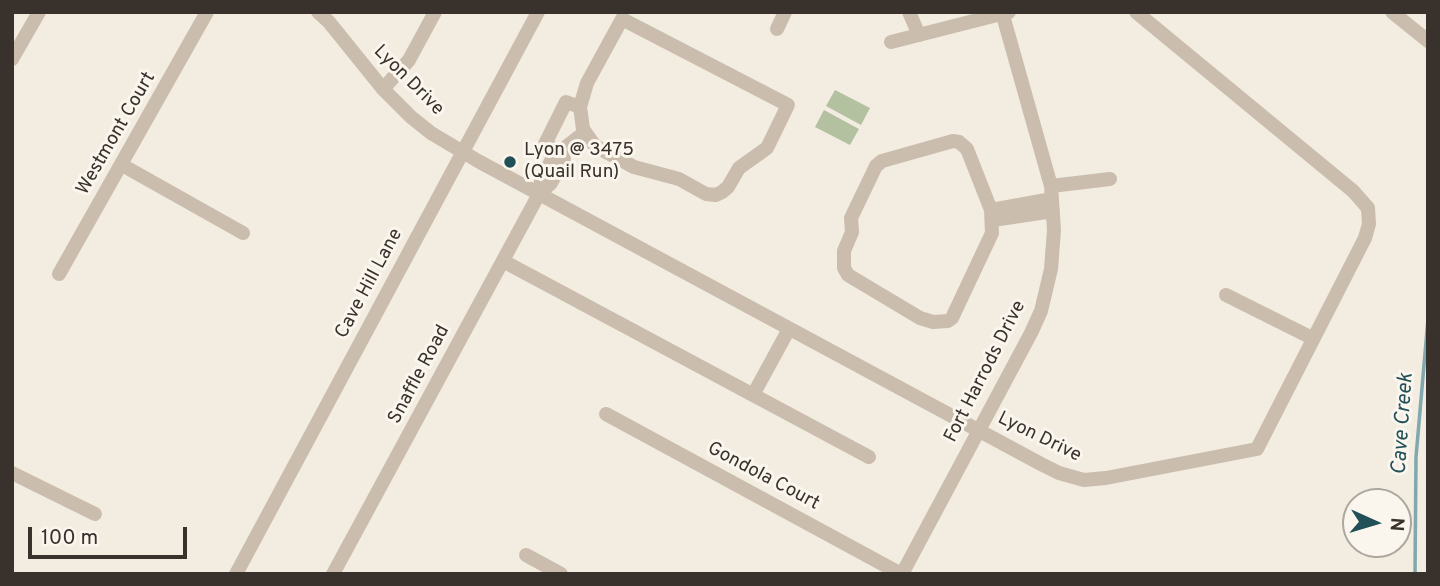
<!DOCTYPE html>
<html>
<head>
<meta charset="utf-8">
<style>
  body { margin:0 }
  #map { position:relative; width:1440px; height:586px; overflow:hidden; background:#f2ece1; font-family:Overpass,sans-serif }
  canvas { display:block }
  .frame { position:absolute; inset:0; border:14px solid #39312b; pointer-events:none }
  .north { position:absolute; left:1342px; top:488px; width:70px; height:70px; box-sizing:border-box; background:#faf5ed; border:2px solid #ada79f; border-radius:50%; rotate:94deg; font-size:19px; font-weight:700; line-height:28px; text-align:center; color:#39312b }
  .north::after { content:''; display:block; margin:auto; width:24px; height:32px; background:#225058; clip-path:polygon(50% 0,100% 100%,50% 72%,0 100%) }
  .scale { position:absolute; left:28px; top:527px; width:159px; height:32px; box-sizing:border-box; border:4px solid #39312b; border-top:0; padding-left:9px; font-size:21px; line-height:24px; white-space:nowrap; color:#39312b; -webkit-text-stroke:5px #faf5ed; paint-order:stroke }
</style>
</head>
<body>
<div id="map">
<canvas width="1440" height="586"></canvas>
<div class="frame"></div>
<div class="north">N</div>
<div class="scale">100 m</div>
</div>
<script>
const g = document.querySelector('canvas').getContext('2d');
g.lineJoin = 'round';
function paint(path, color) {
  g.fillStyle = color;
  g.fill(path, 'evenodd');
}
function toPath(rows) {
  const path = new Path2D();
  for (const r of rows) {
    path.moveTo(r[0], r[1]);
    for (let i = 2; i < r.length; i += 2) path.lineTo(r[i], r[i + 1]);
  }
  return path;
}
function stroke(path, color, width, dash) {
  g.strokeStyle = color;
  g.lineWidth = width;
  g.lineCap = dash ? 'butt' : 'round';
  g.setLineDash(dash || []);
  g.stroke(path);
}
function write(font, color, halo, rows, align = 'center') {
  g.font = font + ' Overpass,sans-serif';
  g.lineWidth = 6;
  g.setLineDash([]);
  g.textBaseline = 'middle';
  g.strokeStyle = halo;
  g.fillStyle = color;
  for (const [text, x, y, turn = 0] of rows) {
    g.save();
    g.translate(x, y);
    g.rotate((+turn || 0) * Math.PI / 180);
    g.textAlign = isNaN(turn) ? turn : align;
    if (halo) g.strokeText(text, 0, 0);
    g.fillText(text, 0, 0);
    g.restore();
  }
}
paint(toPath([
  [835,90,870,108,861,125,826,106],
  [824,110,859,129,850,145,815,127]
]), '#b3c1a1');
stroke(toPath([
  [1415,574,1416,457,1428,319]
]), '#81a8ae', 3.5);
stroke(toPath([
  [318,12,329,22,383,89,411,117,431,133,478,161,1041,464,1059,473,1084,480,1106,478,1257,449,1365,238,1369,224,1368,208,1353,191,1136,12],
  [909,12,919,35],
  [1392,12,1428,41],
  [622,19,788,105,767,148,739,168,728,187,722,192,716,195,706,194,679,179,634,167,595,146,583,129,580,107,587,83,622,19],
  [777,29,785,12],
  [891,42,1009,12],
  [12,59,39,12],
  [383,89,409,60,435,12],
  [953,141,959,142,967,149,991,210,992,233,952,318,948,321,933,322,920,318,848,275,844,268,844,251,852,232,851,218,876,166,882,161,953,141],
  [561,152,545,144,566,102,580,107],
  [122,165,243,233],
  [1051,186,1110,179],
  [539,194,541,181,553,157,585,132],
  [991,210,1052,199],
  [993,220,1053,211],
  [503,261,869,457],
  [59,274,207,12],
  [1226,295,1312,338],
  [753,395,789,329],
  [606,414,901,574],
  [12,473,95,514],
  [526,555,561,574],
  [236,574,538,12],
  [333,574,539,194,551,183,564,159,561,152],
  [902,574,1031,333,1041,311,1051,269,1054,230,1051,186,1002,12]
]), '#cabdad', 14);
for (const [x, y, r, color] of [
  [510,162,7,"#225058"]
]) {
  const dot = new Path2D();
  dot.arc(x, y, r, 0, 2 * Math.PI);
  g.fillStyle = color;
  g.fill(dot);
  stroke(dot, '#faf5ed', 2.5);
}
write('19px', '#39312b', '#faf5ed', [
  ["Lyon Drive",408,81,45],
  ["Westmont Court",117,134,-60],
  ["Cave Hill Lane",370,284,-62],
  ["Fort Harrods Drive",986,372,-63],
  ["Snaffle Road",420,375,-62],
  ["Lyon Drive",1039,438,26],
  ["Gondola Court",763,477,28]
]);
write('19px', '#39312b', '#faf5ed', [
  ["Lyon @ 3475",524,151],
  ["(Quail Run)",524,173]
], 'left');
write('italic 21px', '#225058', '#faf5ed', [
  ["Cave Creek",1404,424,-86]
]);
</script>
</body>
</html>
